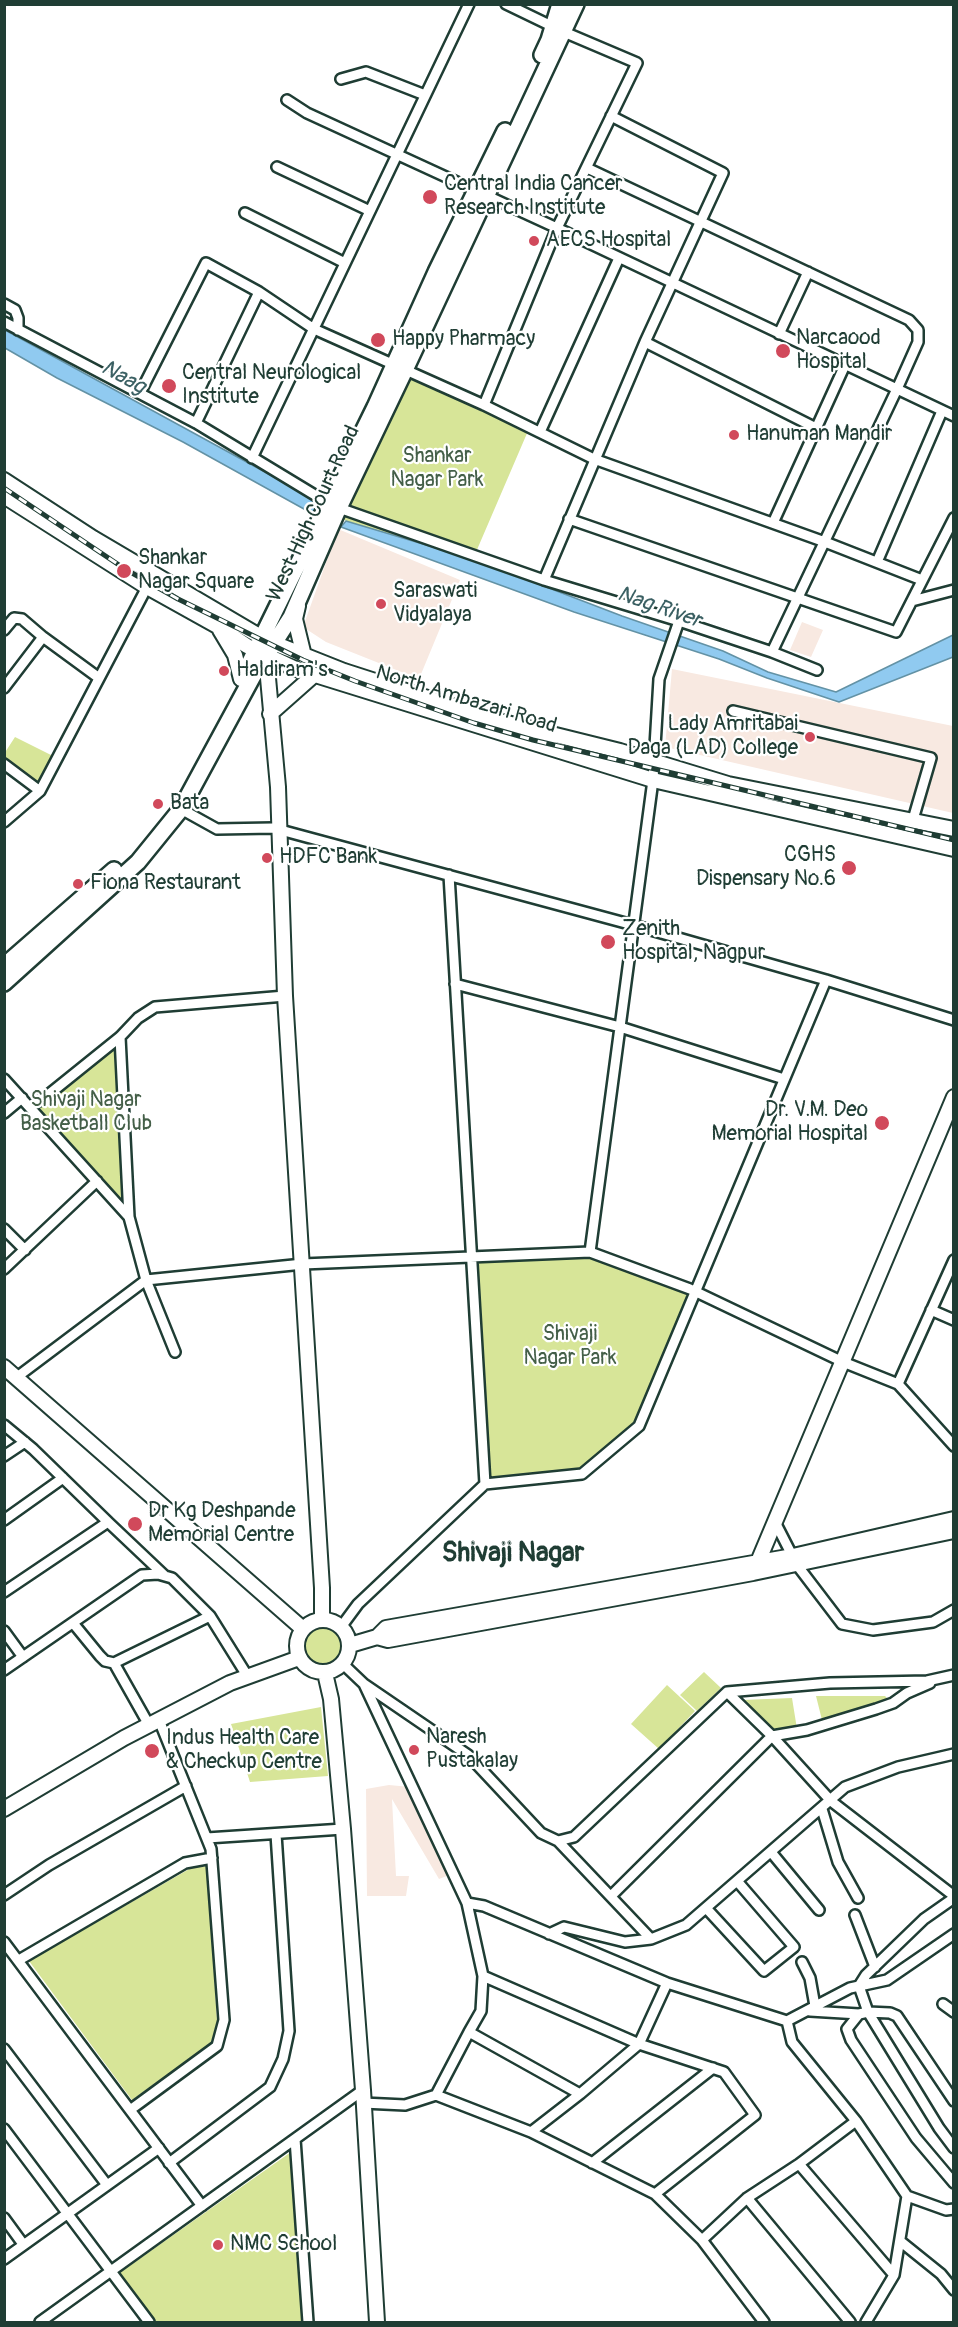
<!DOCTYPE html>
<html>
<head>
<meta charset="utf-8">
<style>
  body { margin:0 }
  #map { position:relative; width:958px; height:2327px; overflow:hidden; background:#fff; font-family:Pangolin,sans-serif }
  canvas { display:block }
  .frame { position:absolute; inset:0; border:6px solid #1f3d34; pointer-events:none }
</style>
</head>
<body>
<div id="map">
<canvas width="958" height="2327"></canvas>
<div class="frame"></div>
</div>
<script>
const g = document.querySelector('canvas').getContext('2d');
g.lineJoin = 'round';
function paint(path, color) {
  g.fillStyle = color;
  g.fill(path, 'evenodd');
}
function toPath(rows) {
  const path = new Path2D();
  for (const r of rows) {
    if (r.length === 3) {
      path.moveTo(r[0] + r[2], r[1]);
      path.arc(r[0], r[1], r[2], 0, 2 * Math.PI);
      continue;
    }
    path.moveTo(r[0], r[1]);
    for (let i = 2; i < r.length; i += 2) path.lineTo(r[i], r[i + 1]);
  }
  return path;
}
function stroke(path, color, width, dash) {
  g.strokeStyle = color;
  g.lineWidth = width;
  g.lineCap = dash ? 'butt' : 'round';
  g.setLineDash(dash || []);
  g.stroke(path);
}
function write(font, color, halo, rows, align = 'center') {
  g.font = font + ' Pangolin,sans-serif';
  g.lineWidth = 4.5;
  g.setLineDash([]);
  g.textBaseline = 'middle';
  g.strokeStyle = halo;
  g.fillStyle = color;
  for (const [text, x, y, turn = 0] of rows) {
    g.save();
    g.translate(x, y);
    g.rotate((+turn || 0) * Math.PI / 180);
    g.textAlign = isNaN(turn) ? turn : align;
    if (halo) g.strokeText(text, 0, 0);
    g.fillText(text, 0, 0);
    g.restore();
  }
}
paint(toPath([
  [338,529,460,580,419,679,326,642,303,627],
  [802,622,823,630,811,657,790,650],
  [672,669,953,726,953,813,665,747],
  [389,1785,410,1787,457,1872,439,1879,392,1799,396,1876,409,1876,406,1896,367,1896,366,1789]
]), '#f8e9e1');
paint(toPath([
  [407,372,528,431,473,559,346,521,338,516],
  [15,737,57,758,40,791,5,764,4,754],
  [118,1042,129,1217,34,1107],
  [590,1252,695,1292,639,1426,582,1474,485,1483,472,1258],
  [323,1646,19],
  [704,1672,721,1688,697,1711,680,1695],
  [667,1685,695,1711,659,1749,631,1724],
  [816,1696,885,1696,888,1699,883,1704,822,1720],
  [792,1698,797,1729,773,1733,742,1700],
  [321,1707,328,1776,250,1782,231,1724],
  [207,1866,217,2021,211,2043,132,2100,29,1961,191,1868],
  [291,2152,302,2322,156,2322,118,2274]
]), '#d7e598');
const water = toPath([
  [5,330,318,501,313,514,183,442,57,378,5,348,5,330],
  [346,521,473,559,622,616,723,651,768,672,836,692,953,635,953,657,839,702,767,678,719,659,574,612,341,527,346,521]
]);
paint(water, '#90caf0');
stroke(water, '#6392a5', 1.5);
const street = toPath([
  [341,79,366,72,425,95],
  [287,100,307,113,557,228,954,416],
  [277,167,370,211],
  [587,168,909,320,918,330,918,342,897,389,772,652],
  [245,213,345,263],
  [4,304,15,310,18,318,18,330],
  [4,322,196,423,328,503],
  [779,334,808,272],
  [645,342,816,428],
  [140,393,206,263,259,292,314,329,484,405,594,459,825,542,922,580],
  [484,405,557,228,637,63,564,32,506,4],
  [196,423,259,292],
  [540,432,619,258],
  [252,458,469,4],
  [339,508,544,580,679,621,772,652,817,670],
  [569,519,896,632,954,518],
  [773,523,845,365],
  [877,562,942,411],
  [544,580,645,342,723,173,611,116],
  [912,601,954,590],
  [4,630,14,618,22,619,43,637],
  [4,688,43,637,99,678],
  [733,711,931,758,912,823],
  [4,764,40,791],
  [181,809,217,829,273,828,633,925,826,980,954,1020],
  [4,822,40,791,147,587],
  [449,875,485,1484],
  [455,984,620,1027,784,1079],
  [120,1037,129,1217,146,1280,175,1352],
  [4,1079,129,1217],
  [29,1106,43,1099,120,1037,138,1018,155,1007,285,996],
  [4,1113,22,1098],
  [4,1229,25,1250],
  [590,1252,653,780,659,679,679,621],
  [4,1269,97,1181],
  [931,1310,954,1320],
  [17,1377,146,1280,303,1264,590,1252,690,1289,843,1362,898,1384,954,1446],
  [898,1384,954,1260],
  [4,1425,33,1449,108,1522,4,1592],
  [4,1456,25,1442],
  [4,1520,63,1478],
  [108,1522,165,1576],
  [775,1522,797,1565,842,1624,873,1630,933,1622,954,1610],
  [73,1623,100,1656,105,1661,114,1663,210,1616],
  [341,1627,358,1604,485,1484,582,1474,639,1426,826,980],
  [4,1631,23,1657],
  [114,1663,149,1725],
  [343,1664,364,1684,468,1755,541,1833,558,1841,574,1837,727,1692,830,1683,927,1681,954,1675],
  [4,1670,142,1575,158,1574,172,1578,210,1616,248,1677],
  [364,1684,467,1903,484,1906,667,1983,787,2021,792,2042,856,2121,907,2196,946,2210,954,2209],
  [727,1692,772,1736,807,1730,876,1709,893,1703,907,1693,930,1683],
  [822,1809,838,1862,858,1898],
  [207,1838,343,1829],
  [558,1841,651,1939],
  [771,1852,819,1910],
  [4,1895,49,1865,186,1786],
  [611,1896,772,1736,831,1801,954,1896],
  [954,1898,924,1919,866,1975,859,1986,868,2012,939,2128,954,2148],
  [706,1908,764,1971,794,1947,737,1881],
  [855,1915,875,1967],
  [549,1934,564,1927,625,1942,651,1939,686,1925,845,1787,898,1767,954,1754],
  [4,1942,202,2206],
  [19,1960,185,1863,212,1858],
  [802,1962,810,1978,815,2006],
  [483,1976,639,2044,667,1983],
  [943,2004,954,2012],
  [810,2011,859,2014],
  [787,2021,850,1988,887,1980,954,1934],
  [4,2049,107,2185],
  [436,2095,469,2032],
  [954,2101,897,2016,890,2013,868,2012,859,2014,847,2029,851,2040,916,2138,954,2183],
  [363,2103,405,2105,436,2095,531,2132,655,2194,755,2115,724,2072,639,2044,580,2094,469,2032,481,2011,483,1976,467,1903],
  [130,2110,217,2046,224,2020,211,1849,159,1720],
  [4,2129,149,2322],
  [531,2132,580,2094],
  [295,2139,308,2322],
  [169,2163,270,2087,283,2059,289,2031,276,1834],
  [592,2163,713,2068],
  [799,2164,894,2275],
  [655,2194,702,2240,747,2198,799,2164,856,2121],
  [747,2198,850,2322],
  [4,2218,23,2244],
  [702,2240,764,2322],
  [900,2241,941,2274,954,2290],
  [4,2259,159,2148],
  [40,2322,363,2090],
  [866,2322,894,2275,907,2196]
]);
const secondary = toPath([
  [4,480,93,538,266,640,344,671,499,721,620,751,728,784,954,829],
  [4,496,147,587,217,626,247,646,296,669,653,780,954,849],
  [298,606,295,619,304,656],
  [220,630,235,655,241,679],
  [254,658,267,667,278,787,285,996,322,1588,322,1620],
  [270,714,314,675],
  [4,1367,303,1629],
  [755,1569,954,1097],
  [323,1646,26],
  [377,1637,388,1640,753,1573,954,1531],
  [350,1645,377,1637,386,1628,793,1556,954,1519],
  [325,1673,331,1699,343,1829,363,2090,377,2322],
  [4,1809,124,1738,230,1683,299,1658]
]);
const primary = toPath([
  [542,55,549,40,560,4],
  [244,674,375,407,436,272,505,131],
  [4,966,114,870],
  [4,983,138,862,181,809,253,676,291,617,337,512,405,370,576,4]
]);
stroke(street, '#1f3d34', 14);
stroke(secondary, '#1f3d34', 18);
stroke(primary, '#1f3d34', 20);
stroke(street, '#fff', 9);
stroke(secondary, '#fff', 14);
stroke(primary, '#fff', 15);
const rail = toPath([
  [4,488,125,569,178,599,303,660,355,681,474,723,533,740,954,840]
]);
stroke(rail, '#1f3d34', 5);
stroke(rail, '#fff', 3, [9]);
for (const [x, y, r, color] of [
  [430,197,8,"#d1495b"],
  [534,241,6,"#d1495b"],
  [378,340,8,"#d1495b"],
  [783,351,8,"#d1495b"],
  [169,386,8,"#d1495b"],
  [734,435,6,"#d1495b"],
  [124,571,8,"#d1495b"],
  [381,604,6,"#d1495b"],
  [224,671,6,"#d1495b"],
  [810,737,6,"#d1495b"],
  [158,804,6,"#d1495b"],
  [267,858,6,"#d1495b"],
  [849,868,8,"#d1495b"],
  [78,884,6,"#d1495b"],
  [608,942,8,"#d1495b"],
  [882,1123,8,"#d1495b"],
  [135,1524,8,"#d1495b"],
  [414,1750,6,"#d1495b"],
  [152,1751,8,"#d1495b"],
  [218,2245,6,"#d1495b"]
]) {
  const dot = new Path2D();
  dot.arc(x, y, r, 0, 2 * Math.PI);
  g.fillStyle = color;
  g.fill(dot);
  stroke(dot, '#fff', 2);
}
write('21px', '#1f3d34', '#fff', [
  ["Central India Cancer",444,185],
  ["Research Institute",444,209],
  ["AECS Hospital",546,241],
  ["Narcaood",796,339],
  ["Hospital",796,363],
  ["Happy Pharmacy",392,340],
  ["Central Neurological",182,374],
  ["Institute",182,398],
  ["Hanuman Mandir",746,435],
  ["Shankar",138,559],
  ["Nagar Square",138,583],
  ["Saraswati",393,592],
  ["Vidyalaya",393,616],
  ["Haldiram's",236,671],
  ["Lady Amritabai",798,725,"right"],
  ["Daga (LAD) College",798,749,"right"],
  ["Bata",170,804],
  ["CGHS",836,856,"right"],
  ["Dispensary No.6",836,880,"right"],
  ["HDFC Bank",279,858],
  ["Fiona Restaurant",90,884],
  ["Zenith",622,930],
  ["Hospital, Nagpur",622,954],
  ["Dr. V.M. Deo",868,1111,"right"],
  ["Memorial Hospital",868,1135,"right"],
  ["Dr Kg Deshpande",148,1512],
  ["Memorial Centre",148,1536],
  ["Naresh",426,1738],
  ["Pustakalay",426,1762],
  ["Indus Health Care",166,1739],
  ["& Checkup Centre",166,1763],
  ["NMC School",230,2245]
], 'left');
write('21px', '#445f48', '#fff', [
  ["Shankar",437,457],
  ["Nagar Park",437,481],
  ["Shivaji Nagar",86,1101],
  ["Basketball Club",86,1125],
  ["Shivaji",570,1335],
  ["Nagar Park",570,1359]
]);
write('21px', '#1f3d34', '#fff', [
  ["West High Court Road",314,514,-65],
  ["North Ambazari Road",466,700,17]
]);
write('italic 22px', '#3b6063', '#fff', [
  ["Naag",123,378,29],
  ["Nag River",659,608,19]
]);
write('bold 27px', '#1f3d34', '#fff', [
  ["Shivaji Nagar",513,1554]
]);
</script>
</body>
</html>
